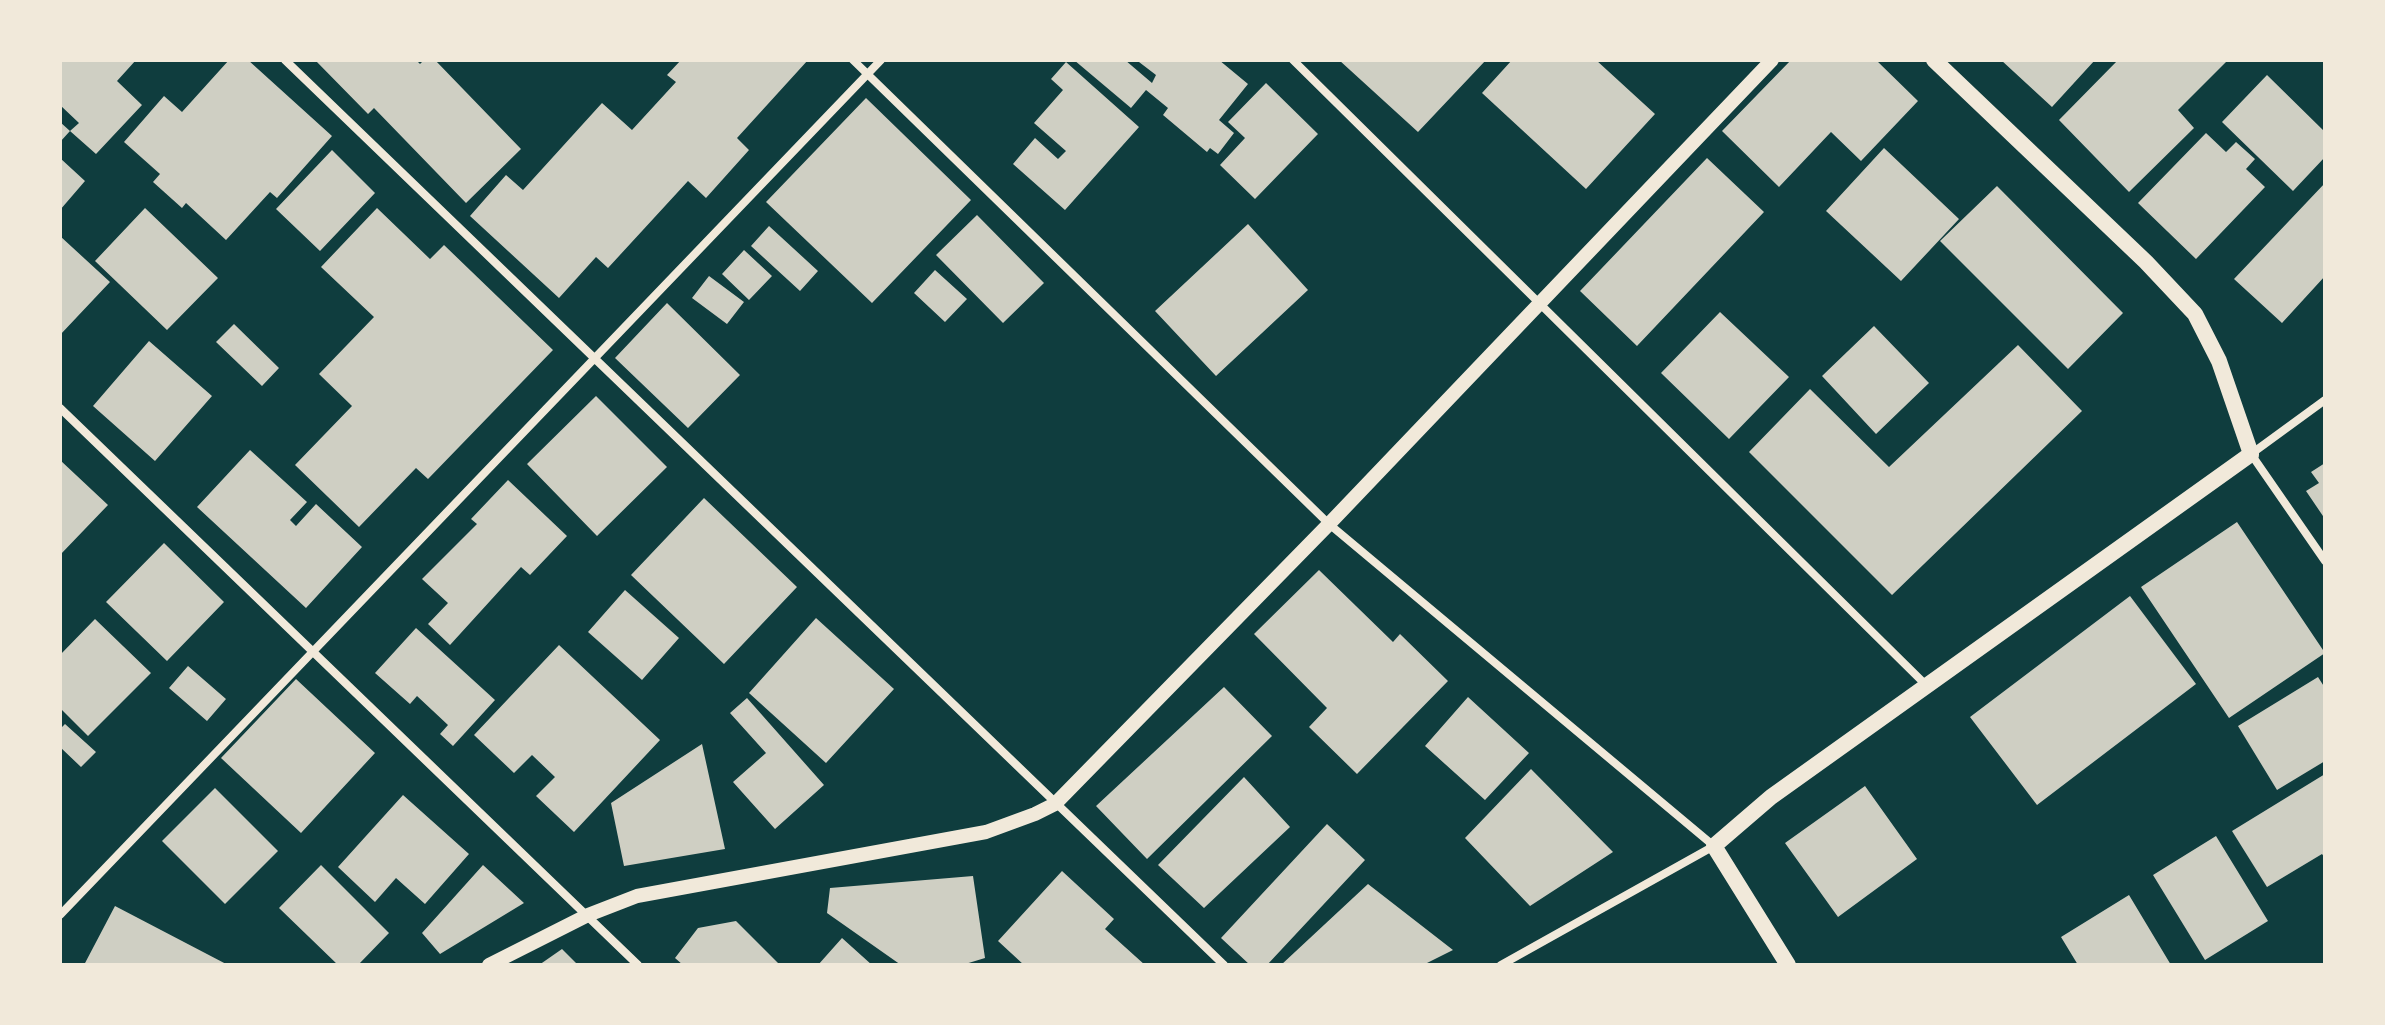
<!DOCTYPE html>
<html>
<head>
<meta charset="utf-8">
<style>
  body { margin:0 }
  #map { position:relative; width:2385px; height:1025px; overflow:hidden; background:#0f3d3e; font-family:"Sofia Sans Condensed",sans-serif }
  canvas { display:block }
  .frame { position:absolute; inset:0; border:62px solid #f1e9da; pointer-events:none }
</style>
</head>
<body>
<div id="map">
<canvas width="2385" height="1025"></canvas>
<div class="frame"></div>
</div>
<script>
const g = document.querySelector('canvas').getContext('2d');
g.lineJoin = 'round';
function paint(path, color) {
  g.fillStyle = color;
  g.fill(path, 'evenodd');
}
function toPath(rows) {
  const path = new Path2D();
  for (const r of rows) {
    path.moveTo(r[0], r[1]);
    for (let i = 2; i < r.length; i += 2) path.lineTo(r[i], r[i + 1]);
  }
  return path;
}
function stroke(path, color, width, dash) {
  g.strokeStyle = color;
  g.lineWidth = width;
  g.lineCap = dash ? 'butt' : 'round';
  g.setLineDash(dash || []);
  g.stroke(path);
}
paint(toPath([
  [60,60,136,60,117,81,142,105,96,154,70,131,60,142,60,122,70,131,79,123,60,105],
  [229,60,248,60,332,136,277,198,270,192,226,240,186,203,182,208,153,182,160,174,124,142,164,96,182,112],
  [315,60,416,60,420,64,424,60,435,60,521,149,466,203,374,108,368,114],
  [681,60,808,60,737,138,749,150,706,198,688,181,608,268,596,257,559,298,470,216,506,175,523,190,602,103,632,130,676,82,667,75],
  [1074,60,1125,60,1152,83,1156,75,1139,62,1141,60,1219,60,1248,84,1219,120,1234,133,1218,154,1210,148,1207,152,1163,115,1168,108,1146,90,1131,108],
  [1339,60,1486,60,1418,132],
  [1512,60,1596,60,1655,114,1586,189,1482,93],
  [1791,60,1876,60,1918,101,1861,161,1831,132,1779,187,1722,131],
  [2001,60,2095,60,2052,107],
  [2118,60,2228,60,2178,110,2194,128,2129,192,2059,120],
  [1066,62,1139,127,1065,210,1013,164,1035,138,1058,159,1066,151,1034,123,1063,90,1051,79],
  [2267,75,2325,132,2325,157,2293,191,2222,122],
  [1266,83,1318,134,1255,199,1220,165,1245,138,1228,122],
  [866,98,971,200,872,303,766,202],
  [2206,133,2226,152,2236,142,2255,159,2246,169,2265,187,2196,259,2138,203],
  [1884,148,1959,219,1901,281,1826,211],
  [332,150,375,193,320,251,276,209],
  [60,158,85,181,60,210],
  [1707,158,1764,212,1637,346,1580,291],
  [2325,183,2325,276,2282,323,2234,279],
  [1997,186,2123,313,2068,369,1940,241],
  [145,208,218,278,167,330,95,261],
  [377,208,430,259,444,245,553,350,428,479,416,468,359,527,295,465,352,406,319,374,374,317,321,267],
  [977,215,1044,283,1003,323,936,255],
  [1248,224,1308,290,1216,376,1155,311],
  [769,226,818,271,800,291,751,246],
  [60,236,110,282,60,335],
  [744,250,772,276,749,300,722,274],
  [935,270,967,299,945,322,914,293],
  [709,276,744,302,727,324,692,298],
  [667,303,740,375,688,428,615,358],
  [1720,312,1789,377,1729,439,1661,373],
  [234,324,279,368,262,386,216,342],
  [1874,326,1929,383,1876,434,1822,376],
  [149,341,212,396,155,461,93,406],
  [2018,345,2082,411,1892,595,1749,452,1810,389,1889,467],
  [596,396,667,467,597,536,527,464],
  [250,450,307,502,290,520,296,526,316,504,362,547,306,608,197,507],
  [60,460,108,505,60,555],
  [2325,463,2325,519,2306,491,2319,483,2311,472],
  [508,480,567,536,530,575,521,567,450,645,428,624,448,603,422,579,477,524,471,519],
  [704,498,797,587,724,664,631,575],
  [2237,522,2325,653,2229,718,2141,587],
  [164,543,224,602,167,661,106,602],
  [1319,570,1393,642,1400,634,1448,681,1357,774,1309,727,1327,708,1254,634],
  [625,590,679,638,642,680,588,632],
  [2130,596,2196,684,2037,805,1970,717],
  [816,618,894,689,826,763,749,693],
  [95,619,151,673,88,736,60,708,60,655],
  [416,628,495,700,453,746,440,734,448,725,417,696,410,704,375,673],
  [559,645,660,740,574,832,536,796,555,777,532,755,514,773,474,735],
  [188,666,226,699,207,721,169,688],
  [2318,677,2325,688,2325,761,2277,790,2238,726],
  [296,679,375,753,301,833,221,758],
  [1224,687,1272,736,1147,859,1096,806],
  [1468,697,1529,753,1485,800,1425,746],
  [747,698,824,785,775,829,733,782,766,753,730,713],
  [65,724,96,752,81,767,60,747,60,729],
  [702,744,725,849,624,866,611,803],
  [1531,769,1613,852,1530,906,1465,838],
  [2325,774,2325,858,2322,854,2267,887,2232,831],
  [1244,777,1290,827,1204,908,1158,865],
  [1865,786,1917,859,1838,917,1785,843],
  [215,788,278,851,225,904,162,841],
  [403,795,469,854,425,904,396,878,375,902,338,867],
  [1327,824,1365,860,1267,965,1250,965,1221,938],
  [2216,836,2268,921,2205,960,2153,875],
  [321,865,389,933,358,965,338,965,279,908],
  [483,865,524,903,440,954,422,933],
  [1062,871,1114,919,1105,929,1145,965,1024,965,998,941],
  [973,876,985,958,962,965,901,965,827,913,830,888],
  [1368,884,1453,950,1423,965,1281,965],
  [2129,895,2171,965,2078,965,2061,937],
  [115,906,228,965,84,965],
  [736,921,780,965,683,965,675,958,698,928],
  [842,938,872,965,818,965],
  [562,949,578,965,539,965]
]), '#cfcfc3');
stroke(toPath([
  [285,60,1224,965],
  [853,60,1329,524,1714,846,1501,965],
  [1293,60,1926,685],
  [2325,400,2251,454,2325,561],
  [60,408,638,965],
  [60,915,881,60]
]), '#f1e9da', 8);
stroke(toPath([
  [489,965,588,915,637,896,986,832,1035,814,1055,804,1329,524,1772,60]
]), '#f1e9da', 14);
stroke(toPath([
  [1788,965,1714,846,1771,797,2251,454,2219,361,2195,314,2146,262,1934,60]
]), '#f1e9da', 16);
</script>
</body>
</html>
